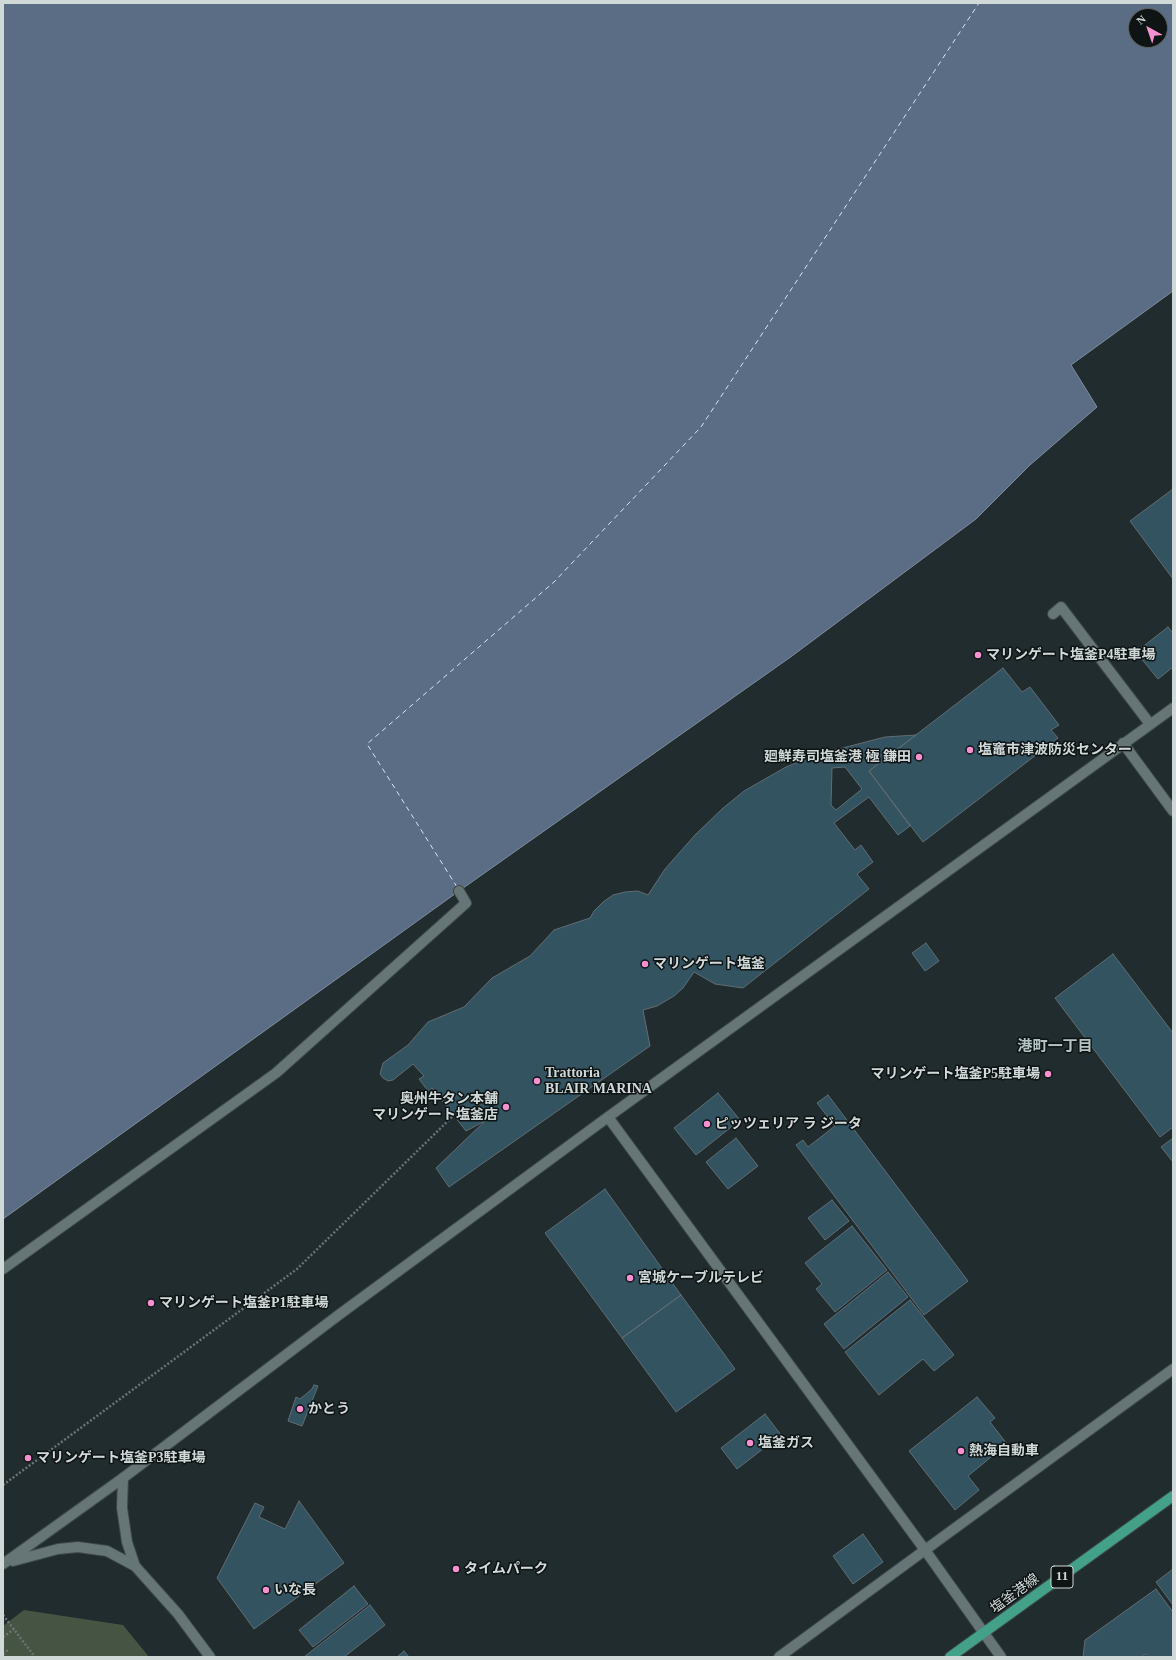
<!DOCTYPE html>
<html>
<head>
<meta charset="utf-8">
<style>
  body { margin:0 }
  #map { position:relative; width:1176px; height:1660px; overflow:hidden; background:#202c2d; font-family:"Times New Roman",serif }
  canvas { display:block }
  .frame { position:absolute; inset:0; border:4px solid #d0d8d8; pointer-events:none }
  .north { position:absolute; left:1128px; top:8px; width:40px; height:40px; box-sizing:border-box; background:#0e1314; border:1px solid #5c6262; border-radius:50%; rotate:320deg; font-size:11px; font-weight:700; line-height:16px; text-align:center; color:#d0d8d8 }
  .north::after { content:''; display:block; margin:auto; width:14px; height:18px; background:#f690cf; clip-path:polygon(50% 0,100% 100%,50% 72%,0 100%) }
</style>
</head>
<body>
<div id="map">
<canvas width="1176" height="1660"></canvas>
<div class="frame"></div>
<div class="north">N</div>
</div>
<script>
const g = document.querySelector('canvas').getContext('2d');
g.lineJoin = 'round';
function paint(path, color) {
  g.fillStyle = color;
  g.fill(path, 'evenodd');
}
function toPath(rows) {
  const path = new Path2D();
  for (const r of rows) {
    path.moveTo(r[0], r[1]);
    for (let i = 2; i < r.length; i += 2) path.lineTo(r[i], r[i + 1]);
  }
  return path;
}
function stroke(path, color, width, dash) {
  g.strokeStyle = color;
  g.lineWidth = width;
  g.lineCap = dash ? 'butt' : 'round';
  g.setLineDash(dash || []);
  g.stroke(path);
}
function write(font, color, halo, rows, align = 'center') {
  g.font = font + ' "Times New Roman","Noto Sans JP",serif';
  g.lineWidth = 3;
  g.setLineDash([]);
  g.textBaseline = 'middle';
  g.strokeStyle = halo;
  g.fillStyle = color;
  for (const [text, x, y, turn = 0] of rows) {
    g.save();
    g.translate(x, y);
    g.rotate((+turn || 0) * Math.PI / 180);
    g.textAlign = isNaN(turn) ? turn : align;
    if (halo) g.strokeText(text, 0, 0);
    g.fillText(text, 0, 0);
    g.restore();
  }
}
paint(toPath([
  [24,1610,123,1625,149,1657,3,1657,3,1626]
]), '#465444');
const water = toPath([
  [3,3,1173,3,1173,291,1071,365,1097,407,1030,465,976,519,792,656,459,891,3,1219,3,3],
  [1136,16,1160,16,1160,40,1136,40,1136,16]
]);
paint(water, '#5b6d85');
stroke(water, '#7e8d9e', 1);
stroke(toPath([
  [457,887,367,744,554,582,701,427,979,3]
]), '#d6e3f6', 1, [5, 4]);
const building = toPath([
  [1173,489,1173,579,1130,521,1173,489],
  [1168,627,1173,633,1173,667,1158,679,1136,652,1168,627],
  [1003,668,1022,692,1030,687,1059,725,1051,730,1058,738,923,842,869,771,1003,668],
  [916,735,869,771,910,826,898,835,869,797,834,823,855,850,861,845,873,862,857,874,869,889,743,988,715,984,694,972,683,988,674,996,657,1006,643,1010,650,1046,449,1187,436,1168,485,1121,466,1131,432,1088,428,1091,419,1079,424,1076,413,1064,393,1080,388,1081,383,1078,380,1074,383,1063,408,1045,428,1022,464,1007,492,978,530,956,554,930,590,918,594,911,603,902,613,895,625,892,638,891,648,895,665,869,695,835,722,809,744,791,786,767,806,759,831,751,885,737,916,735],
  [845,767,862,789,836,810,831,805,832,768,845,767],
  [926,943,939,961,925,971,912,953,926,943],
  [1113,954,1173,1033,1173,1127,1160,1137,1055,998,1113,954],
  [718,1093,740,1120,696,1155,674,1128,718,1093],
  [828,1095,968,1281,924,1315,796,1145,803,1140,808,1147,835,1126,817,1103,828,1095],
  [736,1138,758,1166,728,1189,706,1162,736,1138],
  [1173,1138,1173,1162,1161,1147,1173,1138],
  [605,1189,681,1295,622,1338,545,1233,605,1189],
  [832,1200,849,1221,825,1240,808,1218,832,1200],
  [852,1226,887,1270,835,1312,816,1289,822,1284,805,1263,852,1226],
  [888,1272,908,1297,844,1349,824,1324,888,1272],
  [681,1295,735,1369,676,1412,622,1338,681,1295],
  [910,1300,954,1355,934,1371,923,1359,879,1395,845,1352,910,1300],
  [314,1385,318,1386,302,1426,288,1421,296,1397,300,1399,312,1389,314,1385],
  [977,1397,995,1418,990,1422,1007,1444,968,1476,979,1490,955,1510,909,1451,977,1397],
  [765,1414,781,1435,737,1469,721,1448,765,1414],
  [299,1501,344,1563,254,1629,217,1578,255,1503,264,1507,259,1517,285,1529,299,1501],
  [863,1534,883,1562,853,1584,833,1556,863,1534],
  [1173,1569,1173,1605,1156,1582,1173,1569],
  [354,1586,368,1604,313,1647,299,1630,354,1586],
  [1156,1589,1173,1612,1173,1657,1148,1657,1146,1654,1142,1657,1083,1657,1085,1640,1156,1589],
  [370,1605,385,1625,344,1657,304,1657,370,1605],
  [404,1651,409,1657,397,1657,404,1651]
]);
paint(building, '#335361');
stroke(building, '#616d73', 1);
const lane = toPath([
  [3,1269,276,1073,466,903,459,891]
]);
const street = toPath([
  [1053,614,1061,607,1150,724],
  [123,1478,122,1508,127,1542,135,1566],
  [779,1657,925,1550]
]);
const secondary = toPath([
  [1123,743,1173,811],
  [608,1117,925,1550,1001,1657],
  [925,1550,1173,1369],
  [13,1561,58,1549,78,1547,107,1551,135,1566,178,1614,210,1657],
  [3,1564,123,1478,340,1314,608,1117,1173,708]
]);
const primary = toPath([
  [950,1657,1173,1496]
]);
stroke(lane, '#3d4848', 12);
stroke(street, '#3d4848', 12);
stroke(secondary, '#3d4848', 12);
stroke(primary, '#3d4848', 12);
stroke(toPath([
  [3,1485,297,1269,454,1115],
  [3,1615,35,1657],
  [3,1637,14,1629],
  [3,1654,9,1649]
]), '#6a7475', 2.5, [2, 2]);
stroke(lane, '#667575', 10);
stroke(street, '#667575', 10);
stroke(secondary, '#667575', 10);
stroke(primary, '#43a18a', 10);
for (const [x, y, r, color] of [
  [978,655,4,"#f690cf"],
  [970,750,4,"#f690cf"],
  [919,757,4,"#f690cf"],
  [645,964,4,"#f690cf"],
  [1048,1074,4,"#f690cf"],
  [537,1081,4,"#f690cf"],
  [506,1107,4,"#f690cf"],
  [707,1124,4,"#f690cf"],
  [630,1278,4,"#f690cf"],
  [151,1303,4,"#f690cf"],
  [300,1409,4,"#f690cf"],
  [750,1443,4,"#f690cf"],
  [961,1451,4,"#f690cf"],
  [28,1458,4,"#f690cf"],
  [456,1569,4,"#f690cf"],
  [266,1590,4,"#f690cf"]
]) {
  const dot = new Path2D();
  dot.arc(x, y, r, 0, 2 * Math.PI);
  g.fillStyle = color;
  g.fill(dot);
  stroke(dot, '#0e1314', 1.5);
}
for (const [x, y, w] of [
  [1062,1577,22]
]) {
  const box = new Path2D();
  box.roundRect(x - w / 2, y - 11, w, 22, 3);
  g.fillStyle = '#0e1314';
  g.fill(box);
  stroke(box, '#d0d8d8', 1);
}
write('bold 13px', '#d0d8d8', null, [
  ["11",1062,1577]
]);
write('bold 14px', '#d0d8d8', '#0e1314', [
  ["マリンゲート塩釜P4駐車場",986,655],
  ["塩竈市津波防災センター",978,750],
  ["廻鮮寿司塩釜港 極 鎌田",911,757,"right"],
  ["マリンゲート塩釜",653,964],
  ["Trattoria",545,1073],
  ["BLAIR MARINA",545,1089],
  ["マリンゲート塩釜P5駐車場",1040,1074,"right"],
  ["奥州牛タン本舗",498,1099,"right"],
  ["マリンゲート塩釜店",498,1115,"right"],
  ["ピッツェリア ラ ジータ",715,1124],
  ["宮城ケーブルテレビ",638,1278],
  ["マリンゲート塩釜P1駐車場",159,1303],
  ["かとう",308,1409],
  ["塩釜ガス",758,1443],
  ["熱海自動車",969,1451],
  ["マリンゲート塩釜P3駐車場",36,1458],
  ["タイムパーク",464,1569],
  ["いな長",274,1590]
], 'left');
write('14px', '#d0d8d8', '#0e1314', [
  ["塩釜港線",1015,1594,-36]
]);
write('bold 15px', '#b4c4c4', '#0e1314', [
  ["港町一丁目",1055,1047]
]);
</script>
</body>
</html>
